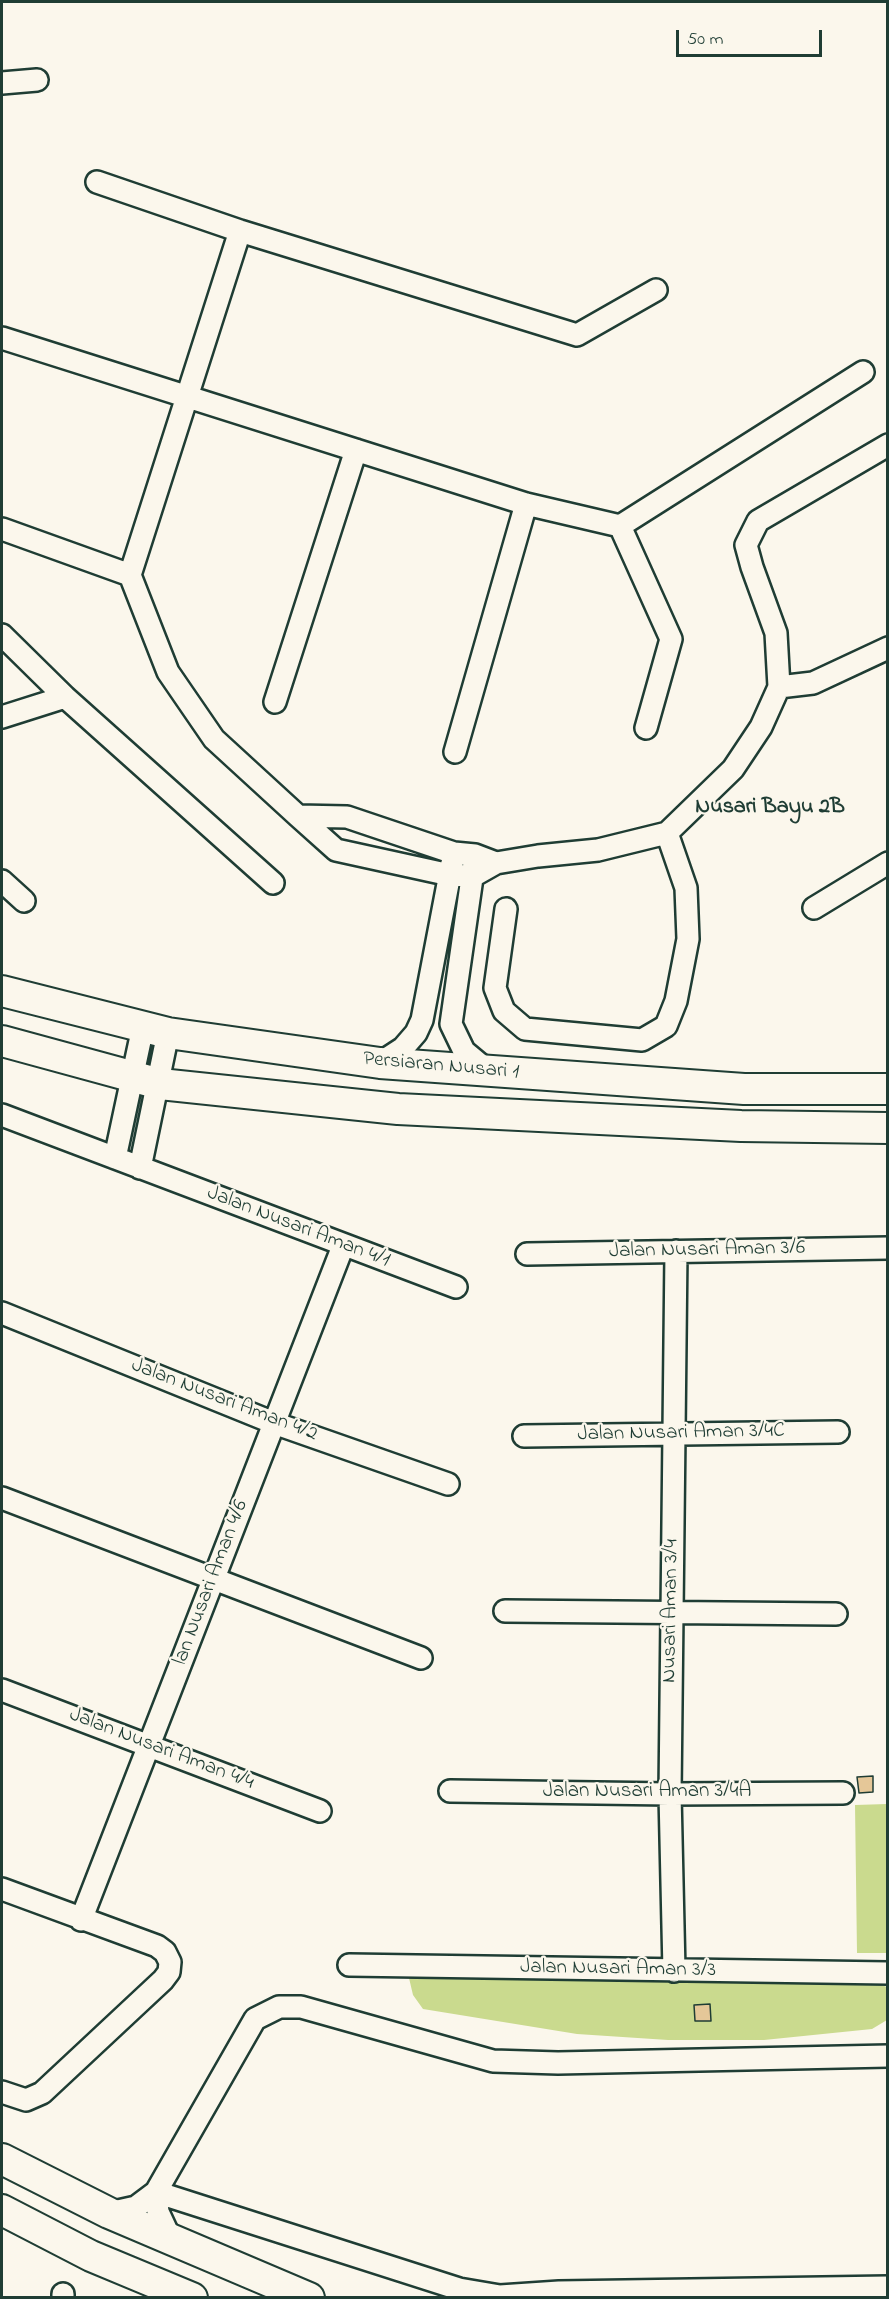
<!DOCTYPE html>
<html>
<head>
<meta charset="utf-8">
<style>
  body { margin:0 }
  #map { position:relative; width:889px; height:2299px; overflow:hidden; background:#fbf7ec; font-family:"Indie Flower",sans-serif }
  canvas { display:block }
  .frame { position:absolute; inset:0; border:3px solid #1f3d34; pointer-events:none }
  .scale { position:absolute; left:676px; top:30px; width:146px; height:27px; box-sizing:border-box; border:3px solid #1f3d34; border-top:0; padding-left:8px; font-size:18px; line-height:21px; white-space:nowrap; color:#1f3d34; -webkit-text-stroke:4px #fbf7ec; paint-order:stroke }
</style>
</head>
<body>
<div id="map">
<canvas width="889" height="2299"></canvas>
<div class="frame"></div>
<div class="scale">50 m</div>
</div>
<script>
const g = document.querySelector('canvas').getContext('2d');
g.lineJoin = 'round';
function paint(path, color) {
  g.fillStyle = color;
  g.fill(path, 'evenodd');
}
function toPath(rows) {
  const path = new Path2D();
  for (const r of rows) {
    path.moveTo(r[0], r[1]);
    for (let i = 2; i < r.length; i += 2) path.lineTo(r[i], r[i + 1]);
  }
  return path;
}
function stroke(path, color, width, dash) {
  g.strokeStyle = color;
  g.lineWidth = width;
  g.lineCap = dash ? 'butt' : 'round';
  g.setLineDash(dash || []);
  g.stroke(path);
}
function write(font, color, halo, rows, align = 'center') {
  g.font = font + ' "Indie Flower",sans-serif';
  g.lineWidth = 4.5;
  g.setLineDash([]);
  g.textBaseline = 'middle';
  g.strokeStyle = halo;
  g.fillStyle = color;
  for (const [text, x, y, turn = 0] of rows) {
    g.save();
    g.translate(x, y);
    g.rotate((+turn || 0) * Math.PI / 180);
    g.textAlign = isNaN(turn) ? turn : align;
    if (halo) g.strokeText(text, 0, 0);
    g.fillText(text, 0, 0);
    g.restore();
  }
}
paint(toPath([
  [887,1804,887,1953,857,1953,855,1805],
  [435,1973,875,1983,887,1987,887,2020,872,2029,764,2040,668,2040,577,2034,423,2009,413,1995,409,1978]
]), '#cada8e');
const building = toPath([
  [873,1776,873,1792,859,1793,857,1777,873,1776],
  [710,2004,711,2021,695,2021,694,2005,710,2004]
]);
paint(building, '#e5c798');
stroke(building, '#1f3d34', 1.5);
const street = toPath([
  [2,83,37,80],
  [97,182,240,231,577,335,656,290],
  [240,231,130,575,168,672,214,739,298,816,336,850,450,875,473,876,496,863,475,855,454,853,347,817,298,816],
  [2,338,526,504,620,526,863,372],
  [620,526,671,639,646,728],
  [2,529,130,575],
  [2,635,65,697,273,883],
  [779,687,813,683,888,648],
  [275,702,356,450],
  [2,717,65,697],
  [455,752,526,504],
  [496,863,538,856,598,850,667,833,733,769,761,727,779,687,776,633,752,567,746,545,758,521,888,445],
  [474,864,451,1024,464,1051,488,1071],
  [2,881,24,901],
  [814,908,888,863],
  [506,909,495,988,504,1011,525,1029,642,1040,666,1026,676,1001,688,939,686,888,667,833],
  [380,1063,403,1048,416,1033,422,1020,452,863],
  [2,1115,456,1287],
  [115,1158,143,1027],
  [140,1168,168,1033],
  [527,1254,888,1248],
  [2,1313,274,1423,448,1484],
  [524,1436,838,1432],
  [2,1498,421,1658],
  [505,1611,836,1614],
  [2,1690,320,1811],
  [450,1791,670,1794,843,1793],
  [2,1889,157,1946,165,1952,170,1962,169,1972,163,1980,42,2093,26,2100,2,2092],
  [81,1920,343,1246],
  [349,1965,888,1973],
  [674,1971,670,1794,676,1251],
  [156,2192,459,2289,500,2296,559,2292,888,2287],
  [156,2192,158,2212,171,2240],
  [109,2213,136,2207,156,2192,255,2019,279,2007,301,2007,493,2061,558,2063,888,2056],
  [63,2294,63,2298]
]);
const secondary = toPath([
  [2,991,168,1033,380,1063,744,1089,888,1089],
  [2,1041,160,1084,398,1109,741,1126,888,1128],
  [2,2159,109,2213,309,2298],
  [2,2210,91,2256,192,2298]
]);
stroke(street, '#1f3d34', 26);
stroke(secondary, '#1f3d34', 34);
stroke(street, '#fbf7ec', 21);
stroke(secondary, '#fbf7ec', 30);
write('21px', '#1f3d34', '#fbf7ec', [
  ["Persiaran Nusari 1",441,1067,5],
  ["Jalan Nusari Aman 4/1",298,1228,21],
  ["Jalan Nusari Aman 3/6",707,1251,-1],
  ["Jalan Nusari Aman 4/2",224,1401,21],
  ["Jalan Nusari Aman 3/4C",681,1434,-1],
  ["lan Nusari Aman 4/6",212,1583,-69],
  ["Nusari Aman 3/4",672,1611,-89],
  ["Jalan Nusari Aman 4/4",161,1750,21],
  ["Jalan Nusari Aman 3/4A",647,1793],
  ["Jalan Nusari Aman 3/3",618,1970,1]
]);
write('bold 22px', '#1f3d34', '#fbf7ec', [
  ["Nusari Bayu 2B",770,808]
]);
</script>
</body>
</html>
